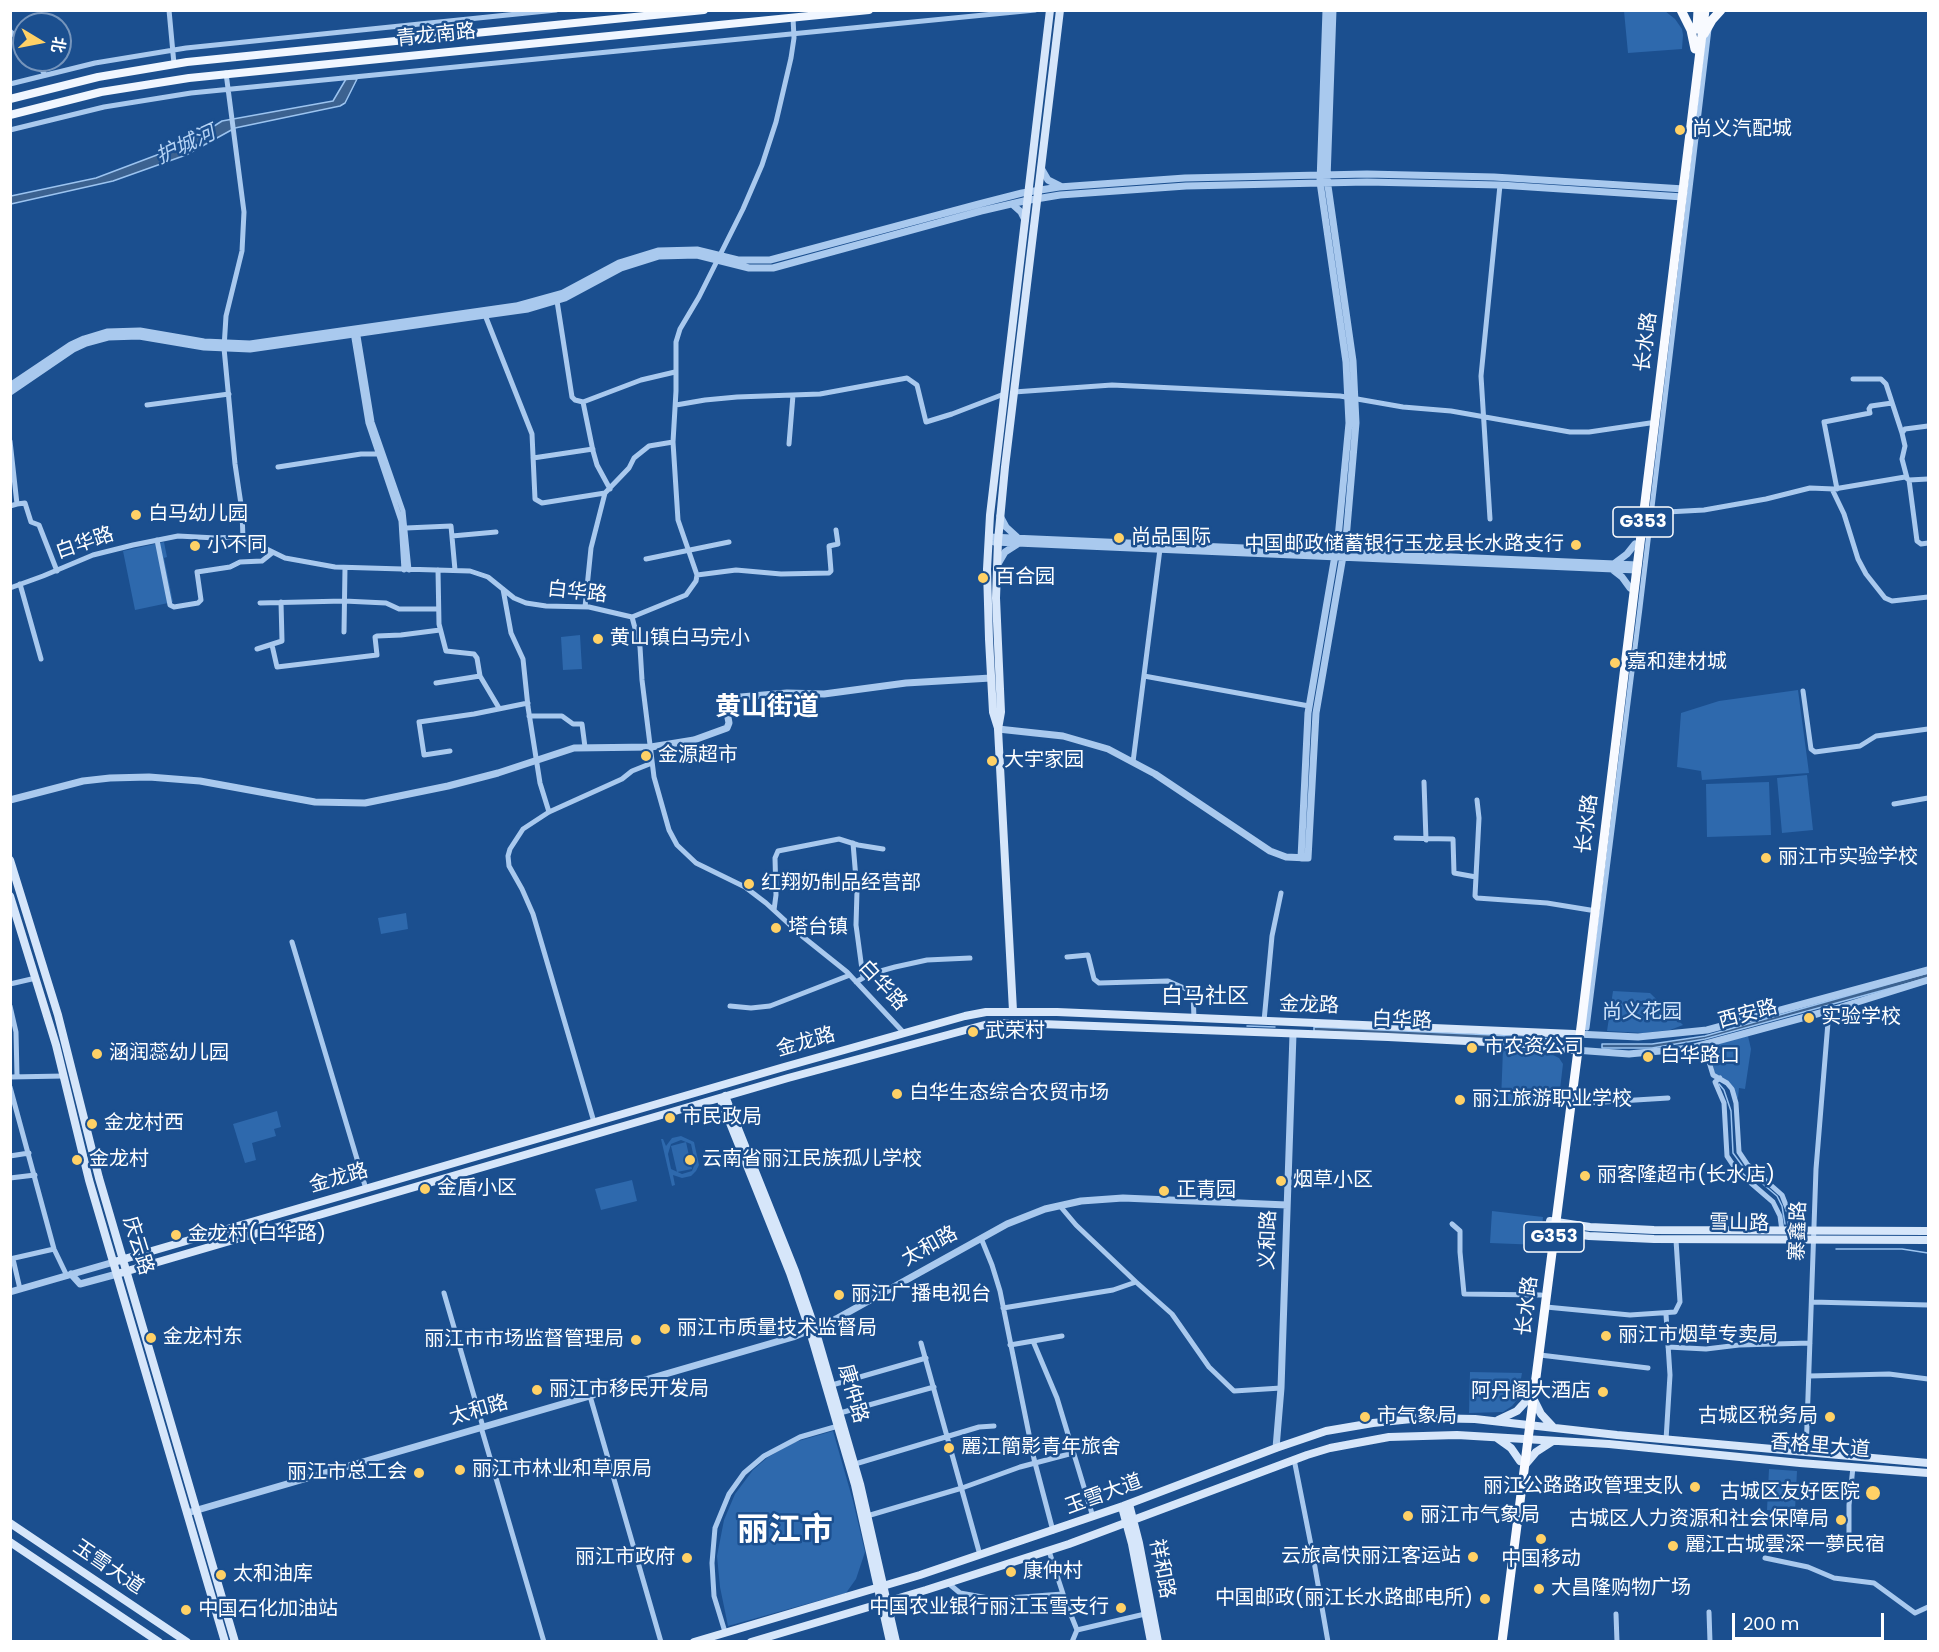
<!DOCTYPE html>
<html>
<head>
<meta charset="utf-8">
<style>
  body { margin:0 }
  #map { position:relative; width:1939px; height:1652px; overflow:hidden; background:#1b4f8f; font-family:Poppins,"Noto Sans SC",sans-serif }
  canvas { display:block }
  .frame { position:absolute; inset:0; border:12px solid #fff; pointer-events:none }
  .north { position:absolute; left:12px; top:12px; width:60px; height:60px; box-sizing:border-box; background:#1b4f8f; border:2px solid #7695bc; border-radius:50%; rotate:100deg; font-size:16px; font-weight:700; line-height:24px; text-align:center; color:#fff }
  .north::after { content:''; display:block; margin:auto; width:21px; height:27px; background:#ffd166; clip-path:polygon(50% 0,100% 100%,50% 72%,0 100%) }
  .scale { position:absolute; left:1732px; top:1613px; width:152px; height:27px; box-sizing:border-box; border:3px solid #fff; border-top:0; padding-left:8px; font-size:18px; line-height:21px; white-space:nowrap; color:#fff; -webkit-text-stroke:4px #1b4f8f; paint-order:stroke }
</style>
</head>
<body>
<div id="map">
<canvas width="1939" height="1652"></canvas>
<div class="frame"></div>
<div class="north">北</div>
<div class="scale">200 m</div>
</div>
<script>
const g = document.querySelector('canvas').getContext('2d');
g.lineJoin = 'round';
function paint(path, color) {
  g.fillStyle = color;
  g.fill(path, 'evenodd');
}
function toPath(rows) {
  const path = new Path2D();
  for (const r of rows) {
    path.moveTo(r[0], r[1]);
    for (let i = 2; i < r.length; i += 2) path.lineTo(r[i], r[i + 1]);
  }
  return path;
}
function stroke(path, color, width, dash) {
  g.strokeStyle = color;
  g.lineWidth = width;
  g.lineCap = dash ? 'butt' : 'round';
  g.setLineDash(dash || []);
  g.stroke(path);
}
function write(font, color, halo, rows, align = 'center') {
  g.font = font + ' Poppins,"Noto Sans SC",sans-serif';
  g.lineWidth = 5;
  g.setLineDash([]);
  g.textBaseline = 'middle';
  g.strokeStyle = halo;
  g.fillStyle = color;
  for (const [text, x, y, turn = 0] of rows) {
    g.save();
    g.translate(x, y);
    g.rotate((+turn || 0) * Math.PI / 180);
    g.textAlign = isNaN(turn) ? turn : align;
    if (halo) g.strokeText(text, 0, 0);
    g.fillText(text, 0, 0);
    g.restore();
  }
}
paint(toPath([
  [1624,11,1665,11,1675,19,1682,29,1683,35,1682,49,1628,53],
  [164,542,167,557,164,558,173,602,135,610,123,551],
  [580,635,582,669,563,670,561,637],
  [1798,690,1809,773,1702,780,1701,771,1677,767,1681,713,1719,701],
  [1807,775,1813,830,1782,833,1777,778],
  [1769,782,1771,835,1707,837,1706,784],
  [406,913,408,929,381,934,378,918],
  [1613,991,1650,993,1683,1025,1670,1030,1643,1033,1607,1031],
  [1748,1036,1751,1049,1745,1089,1739,1088,1738,1098,1736,1097,1727,1080,1715,1074,1708,1046],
  [1503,1049,1543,1050,1559,1058,1563,1064,1558,1106,1501,1101],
  [277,1111,281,1127,274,1129,276,1136,252,1143,256,1160,245,1163,233,1124],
  [681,1136,694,1142,699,1165,696,1171,691,1176,682,1178,673,1175,675,1185,672,1186,661,1139,663,1139,666,1146,672,1138],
  [681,1140,691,1144,695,1163,692,1171,682,1174,671,1169,668,1154,671,1144],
  [686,1142,692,1169,677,1172,671,1146],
  [632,1180,637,1201,601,1210,595,1189],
  [1492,1211,1543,1217,1540,1245,1490,1243],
  [1470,1372,1522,1373,1517,1400,1512,1406,1503,1412,1469,1413],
  [833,1431,853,1501,865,1552,856,1579,846,1593,728,1626,720,1587,717,1556,724,1520,735,1494,753,1470,768,1457,795,1442],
  [1769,1469,1797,1471,1795,1511,1767,1510]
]), '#2e69ad');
const water = toPath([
  [346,79,357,79,345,103,340,106,235,128,186,155,113,181,11,204,11,196,96,178,186,144,222,121,333,101,346,79],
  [1928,973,1928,978,1705,1039,1652,1048,1602,1048,1602,1044,1652,1044,1705,1036,1928,973],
  [1314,1027,1493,1035,1555,1039,1555,1043,1314,1031,1314,1027]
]);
paint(water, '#3c6290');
stroke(water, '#9cc4f0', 1.5);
stroke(toPath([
  [1247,1026,1275,1027],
  [1719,1084,1724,1090,1731,1111,1733,1153,1744,1168,1777,1196,1782,1206,1785,1224],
  [1836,1249,1902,1249,1928,1253]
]), '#9cc4f0', 1.5);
stroke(toPath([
  [169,10,174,64],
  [10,31,24,45],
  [36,60,45,75],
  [226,73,244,212,242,251,226,316,224,348,235,464,242,511,243,539],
  [10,84,95,63,186,48,556,10],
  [10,130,104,107,191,93,1035,10],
  [557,301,572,397,575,400,583,402,641,380,675,372],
  [485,315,532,434,535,499,542,503,605,493],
  [357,330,372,422,403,511,409,570],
  [353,332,368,423,401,521,404,570],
  [1853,379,1881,379,1886,384,1902,433],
  [1014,392,1112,385,1340,396,1403,407,1451,411,1570,432,1589,432,1650,423],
  [583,402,593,451,597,465,610,489],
  [147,405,229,394],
  [676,405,705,400,737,397,820,394,907,378,917,385,926,422,952,414,1004,394],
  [10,441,17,504,10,506],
  [789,444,793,395],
  [533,458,593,449],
  [278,467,361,454,378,454],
  [1907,478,1902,459,1905,446,1902,433,1905,429,1928,426],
  [1909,480,1928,479],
  [1832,489,1844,514,1858,559,1866,574,1885,598,1892,601,1928,597],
  [1837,489,1824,422,1870,413,1869,409,1871,406,1892,403],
  [17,504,25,503,31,522,39,525,57,571],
  [1650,509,1667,512,1704,510,1766,499,1810,488,1834,489,1905,477,1909,480,1917,541,1921,544,1928,543],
  [1490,519,1481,376,1500,185],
  [406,528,451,526,455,570],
  [452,536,496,532],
  [157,540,170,605,174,607,198,603,201,600,197,572,230,567,240,562,262,561,272,553],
  [646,559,729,542],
  [438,570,439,624,446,651,474,654,477,658,480,676,499,708],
  [697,575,736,570,781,574,829,573,831,571,829,546,838,544,836,530],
  [20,584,41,659],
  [10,588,43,576,93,555,133,545,178,536,216,538,236,537,246,539,285,558,335,567,470,571,488,577,514,598,526,603,546,606,589,607,632,617,640,647,642,680,654,777,669,830,677,845,696,863,745,887,766,903,802,936,847,972,904,1033],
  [503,589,511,633,523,659,528,707,540,783,549,812],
  [260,603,344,601,386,603,399,609,438,609],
  [585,607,591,548,605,493,629,468,634,458,649,446,673,442],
  [632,617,686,595,696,581,697,575,678,520,673,442,676,391,676,342,680,329,699,297,743,209,762,165,776,122,791,58,794,38,793,18],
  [344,632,345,568],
  [272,645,277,667,377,655,375,637,377,636,401,635,440,630],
  [257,649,282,641,281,602],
  [1144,676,1309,706],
  [436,683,480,676],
  [1803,691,1811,749,1815,752,1860,746,1876,736,1928,729],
  [529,716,562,716,573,724,582,724,585,747],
  [450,751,424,755,419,722,474,714,528,703],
  [1133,762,1160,549],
  [1424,782,1426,840],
  [1477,800,1479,818,1475,896,1477,898,1547,903,1590,910],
  [1894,804,1928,798],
  [1396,838,1453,839,1454,873,1476,877],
  [853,843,857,891,856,925,863,977],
  [774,910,776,895,775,858,778,851,839,839,858,845,883,849],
  [292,942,366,1189],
  [1067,957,1088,955,1094,979,1099,983,1168,981,1193,992,1194,1019],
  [856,982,870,974,895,967,927,960,970,958],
  [10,984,36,978],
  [10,1006,16,1032,17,1076],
  [730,1006,751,1008,770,1006,850,975],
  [1264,1021,1272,936,1281,893],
  [1587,1028,1640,608,1709,29],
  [1704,1045,1713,1075,1727,1083,1732,1089,1736,1103,1739,1152,1747,1164,1782,1195,1789,1213,1791,1232],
  [10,1077,64,1076],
  [1720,1078,1715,1082,1724,1103,1727,1156,1737,1171,1773,1202,1780,1216,1782,1231],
  [10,1087,54,1249,67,1276],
  [1571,1104,1668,1098],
  [594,1122,533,914,522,889,509,866,508,856,510,849,523,829,549,812,622,779,632,771,652,763],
  [10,1156,29,1153],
  [10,1178,35,1175],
  [1060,1206,1076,1225,1136,1282,1172,1314,1209,1367,1234,1391,1281,1388],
  [1452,1224,1460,1231,1460,1252,1464,1294,1541,1295],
  [981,1238,992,1265,1000,1291,1034,1459,1053,1531],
  [10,1259,54,1249],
  [13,1259,20,1289],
  [444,1293,483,1427],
  [1812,1302,1928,1305],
  [1546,1307,1630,1315,1675,1312,1680,1302,1676,1240],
  [1003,1308,1113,1290,1136,1282],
  [1033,1341,1057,1398,1093,1517],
  [921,1343,980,1555],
  [1010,1345,1062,1336],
  [1668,1347,1706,1349,1739,1345,1810,1343],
  [1540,1355,1648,1368],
  [1809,1376,1889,1374,1928,1379],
  [832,1385,926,1358],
  [590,1396,661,1642],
  [840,1413,934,1387],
  [481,1427,544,1642],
  [1666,1440,1670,1375,1666,1314],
  [1806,1453,1816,1169,1829,1010],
  [1294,1459,1312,1550,1328,1642],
  [855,1464,979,1427,994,1426],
  [867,1516,962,1488,1020,1467,1073,1453],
  [1849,1541,1849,1505,1853,1467],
  [1049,1551,1065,1600,1077,1630,1072,1642],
  [1765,1558,1808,1567,1834,1578,1874,1583,1915,1613,1928,1607],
  [948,1583,960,1593,994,1599,1063,1594],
  [1709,1612,1710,1642],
  [1616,1614,1617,1642],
  [1077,1630,1145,1614],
  [725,1632,714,1596,712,1563,715,1528,729,1494,744,1473,764,1456,800,1437,838,1426]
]), '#a9c9ee', 5);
stroke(toPath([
  [1041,168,1048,180,1060,186],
  [1012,204,1021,212,1025,220],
  [10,386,71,345,84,339,107,332,140,331,204,342,250,344,516,306,563,293,619,263,658,251,697,250,738,260,770,260,979,204,1022,193,1059,187,1185,178,1367,174,1494,177,1684,189],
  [10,392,73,349,86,343,108,337,139,336,204,347,250,349,485,315,528,309,565,298,621,268,659,256,697,255,749,268,773,268,981,211,1024,201,1060,195,1186,186,1367,182,1500,185,1683,197],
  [1000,516,1006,527,1017,537],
  [989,537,1638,565],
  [994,542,1637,570],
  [1615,563,1627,554,1635,544],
  [998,564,1005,552,1019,543],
  [1613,570,1622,577,1630,588],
  [998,729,1063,736,1108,749,1155,774,1270,851,1286,857,1308,858,1316,713,1346,539,1356,423,1353,361,1327,179,1333,10],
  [10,800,83,781,110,778,149,777,200,781,315,802,365,803,448,786,498,773,574,748,651,747,694,740,727,728,729,723,725,701,729,698,787,693,824,694,906,683,991,678],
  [1301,858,1308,713,1338,538,1349,423,1346,362,1320,182,1326,10],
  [1577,1034,1638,1037,1707,1030,1928,970],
  [1575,1050,1629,1054,1691,1048,1835,1009,1928,980],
  [71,1274,80,1284,117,1274],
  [10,1292,114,1262],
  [1276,1448,1281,1388,1293,1034],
  [187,1513,793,1337,836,1319,1007,1224,1045,1209,1081,1201,1123,1198,1287,1205]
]), '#a9c9ee', 7);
stroke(toPath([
  [998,728,993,712,989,639,987,569,990,515,1050,10],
  [10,860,58,1015,99,1178,235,1642],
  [10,896,56,1045,89,1180,225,1642],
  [1013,1011,998,729,1001,712,996,598,998,541,1005,467,1060,10],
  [725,1096,795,1271,815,1329,860,1484,896,1642],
  [720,1098,790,1273,809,1328,855,1485,890,1642],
  [1550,1221,1590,1227,1654,1230,1928,1231],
  [1549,1230,1589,1236,1654,1239,1928,1240],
  [114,1262,784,1067,965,1016,986,1012,1057,1012,1574,1034],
  [117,1274,788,1078,988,1024,1014,1023,1388,1037,1526,1044,1572,1050],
  [1534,1400,1541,1414,1553,1427],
  [1498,1420,1517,1411,1528,1399],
  [1497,1438,1511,1448,1520,1461],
  [1525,1465,1536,1452,1553,1441],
  [1129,1504,1139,1543,1158,1642],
  [1122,1507,1132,1544,1151,1642],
  [10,1523,187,1642],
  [10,1542,159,1642],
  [694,1642,920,1575,1123,1506,1276,1448,1326,1431,1373,1423,1421,1418,1475,1419,1617,1435,1928,1463],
  [751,1642,926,1590,1069,1544,1307,1455,1330,1448,1389,1437,1457,1435,1609,1444,1800,1463,1928,1473]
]), '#d6e6fa', 8);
stroke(toPath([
  [10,99,98,77,187,62,704,10],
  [10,115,101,92,189,78,869,10]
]), '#f0f6ff', 8);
stroke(toPath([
  [1681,10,1691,30,1695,49],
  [1697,29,1698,10],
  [1704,34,1712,20,1721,10],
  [1502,1642,1582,1019,1705,10]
]), '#f8faff', 9);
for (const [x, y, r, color] of [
  [1680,130,6,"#ffd166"],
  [136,515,6,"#ffd166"],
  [1119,538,6,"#ffd166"],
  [1576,545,6,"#ffd166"],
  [195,546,6,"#ffd166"],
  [983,578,6,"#ffd166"],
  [598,639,6,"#ffd166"],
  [1615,663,6,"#ffd166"],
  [646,756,6,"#ffd166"],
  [992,761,6,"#ffd166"],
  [1766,858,6,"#ffd166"],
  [749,884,6,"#ffd166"],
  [776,928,6,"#ffd166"],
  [1809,1018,6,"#ffd166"],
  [973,1032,6,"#ffd166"],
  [1472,1048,6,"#ffd166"],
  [97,1054,6,"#ffd166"],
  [1648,1057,6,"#ffd166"],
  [897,1094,6,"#ffd166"],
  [1460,1100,6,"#ffd166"],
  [670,1118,6,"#ffd166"],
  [92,1124,6,"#ffd166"],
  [77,1160,6,"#ffd166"],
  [690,1160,6,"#ffd166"],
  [1585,1176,6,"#ffd166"],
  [1281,1181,6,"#ffd166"],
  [425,1189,6,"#ffd166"],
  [1164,1191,6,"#ffd166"],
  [176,1235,6,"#ffd166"],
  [839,1295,6,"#ffd166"],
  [665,1329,6,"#ffd166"],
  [1606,1336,6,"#ffd166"],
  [151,1338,6,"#ffd166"],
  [636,1340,6,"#ffd166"],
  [537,1390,6,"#ffd166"],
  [1603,1392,6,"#ffd166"],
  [1365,1417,6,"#ffd166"],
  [1830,1417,6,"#ffd166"],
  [949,1448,6,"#ffd166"],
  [460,1470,6,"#ffd166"],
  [419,1473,6,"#ffd166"],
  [1695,1487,6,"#ffd166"],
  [1873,1493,8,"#ffd166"],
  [1408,1516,6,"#ffd166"],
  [1841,1520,6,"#ffd166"],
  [1541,1539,6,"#ffd166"],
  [1673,1546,6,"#ffd166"],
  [1473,1557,6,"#ffd166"],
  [687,1558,6,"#ffd166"],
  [1011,1572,6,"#ffd166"],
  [221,1575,6,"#ffd166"],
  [1539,1589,6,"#ffd166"],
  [1485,1599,6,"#ffd166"],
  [1121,1608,6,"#ffd166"],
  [186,1610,6,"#ffd166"]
]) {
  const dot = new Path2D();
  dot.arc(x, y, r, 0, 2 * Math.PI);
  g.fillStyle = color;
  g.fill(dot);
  stroke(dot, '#1b4f8f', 2);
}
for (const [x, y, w] of [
  [1643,522,60],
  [1554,1237,60]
]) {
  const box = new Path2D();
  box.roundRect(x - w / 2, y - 15, w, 30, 4.5);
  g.fillStyle = '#1b4f8f';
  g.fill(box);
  stroke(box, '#fff', 1.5);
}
write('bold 18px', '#fff', null, [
  ["G353",1643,522],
  ["G353",1554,1237]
]);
write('20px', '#fff', '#1b4f8f', [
  ["青龙南路",436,36,-6],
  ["长水路",1647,342,-83],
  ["白华路",85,544,-19],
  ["白华路",577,593,6],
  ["长水路",1588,824,-83],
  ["白华路",882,986,47],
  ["金龙路",1309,1006,2],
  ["西安路",1748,1015,-15],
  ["白华路",1402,1021,2],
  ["金龙路",806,1043,-16],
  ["金龙路",339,1179,-16],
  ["雪山路",1739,1224,1],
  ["寨鑫路",1799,1231,-88],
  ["义和路",1269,1240,-88],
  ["庆云路",137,1246,73],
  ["太和路",930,1247,-29],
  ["长水路",1528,1306,-83],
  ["康仲路",852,1394,74],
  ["太和路",479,1411,-16],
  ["香格里大道",1820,1447,5],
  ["玉雪大道",1104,1495,-20],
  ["玉雪大道",108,1568,34],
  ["祥和路",1161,1569,79]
]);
write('20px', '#fff', '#1b4f8f', [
  ["尚义汽配城",1692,130],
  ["白马幼儿园",148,515],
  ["尚品国际",1131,538],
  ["中国邮政储蓄银行玉龙县长水路支行",1564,545,"right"],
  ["小不同",207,546],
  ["百合园",995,578],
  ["黄山镇白马完小",610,639],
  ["嘉和建材城",1627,663],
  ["金源超市",658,756],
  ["大宇家园",1004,761],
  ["丽江市实验学校",1778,858],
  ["红翔奶制品经营部",761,884],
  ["塔台镇",788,928],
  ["实验学校",1821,1018],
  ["武荣村",985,1032],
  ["市农资公司",1484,1048],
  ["涵润蕊幼儿园",109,1054],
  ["白华路口",1660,1057],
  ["白华生态综合农贸市场",909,1094],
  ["丽江旅游职业学校",1472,1100],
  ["市民政局",682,1118],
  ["金龙村西",104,1124],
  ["金龙村",89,1160],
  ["云南省丽江民族孤儿学校",702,1160],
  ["丽客隆超市(长水店)",1597,1176],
  ["烟草小区",1293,1181],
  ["金盾小区",437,1189],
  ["正青园",1176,1191],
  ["金龙村(白华路)",188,1235],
  ["丽江广播电视台",851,1295],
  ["丽江市质量技术监督局",677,1329],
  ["丽江市烟草专卖局",1618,1336],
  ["金龙村东",163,1338],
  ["丽江市市场监督管理局",624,1340,"right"],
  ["丽江市移民开发局",549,1390],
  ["阿丹阁大酒店",1591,1392,"right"],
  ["市气象局",1377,1417],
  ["古城区税务局",1818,1417,"right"],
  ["麗江簡影青年旅舍",961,1448],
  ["丽江市林业和草原局",472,1470],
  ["丽江市总工会",407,1473,"right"],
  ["丽江公路路政管理支队",1683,1487,"right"],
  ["古城区友好医院",1860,1493,"right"],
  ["丽江市气象局",1420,1516],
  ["古城区人力资源和社会保障局",1829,1520,"right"],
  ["麗江古城雲深一夢民宿",1685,1546],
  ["云旅高快丽江客运站",1461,1557,"right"],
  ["丽江市政府",675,1558,"right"],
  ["中国移动",1541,1560,"center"],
  ["康仲村",1023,1572],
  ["太和油库",233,1575],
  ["大昌隆购物广场",1551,1589],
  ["中国邮政(丽江长水路邮电所)",1473,1599,"right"],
  ["中国农业银行丽江玉雪支行",1109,1608,"right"],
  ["中国石化加油站",198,1610]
], 'left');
write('20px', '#cfe3fa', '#1b4f8f', [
  ["尚义花园",1642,1013]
]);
write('italic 21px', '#b5d3f5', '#1b4f8f', [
  ["护城河",186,146,-25]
]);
write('22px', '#fff', '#1b4f8f', [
  ["白马社区",1205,997]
]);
write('bold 26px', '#fff', '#1b4f8f', [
  ["黄山街道",767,708]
]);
write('bold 32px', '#fff', '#1b4f8f', [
  ["丽江市",785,1532]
]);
</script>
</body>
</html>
